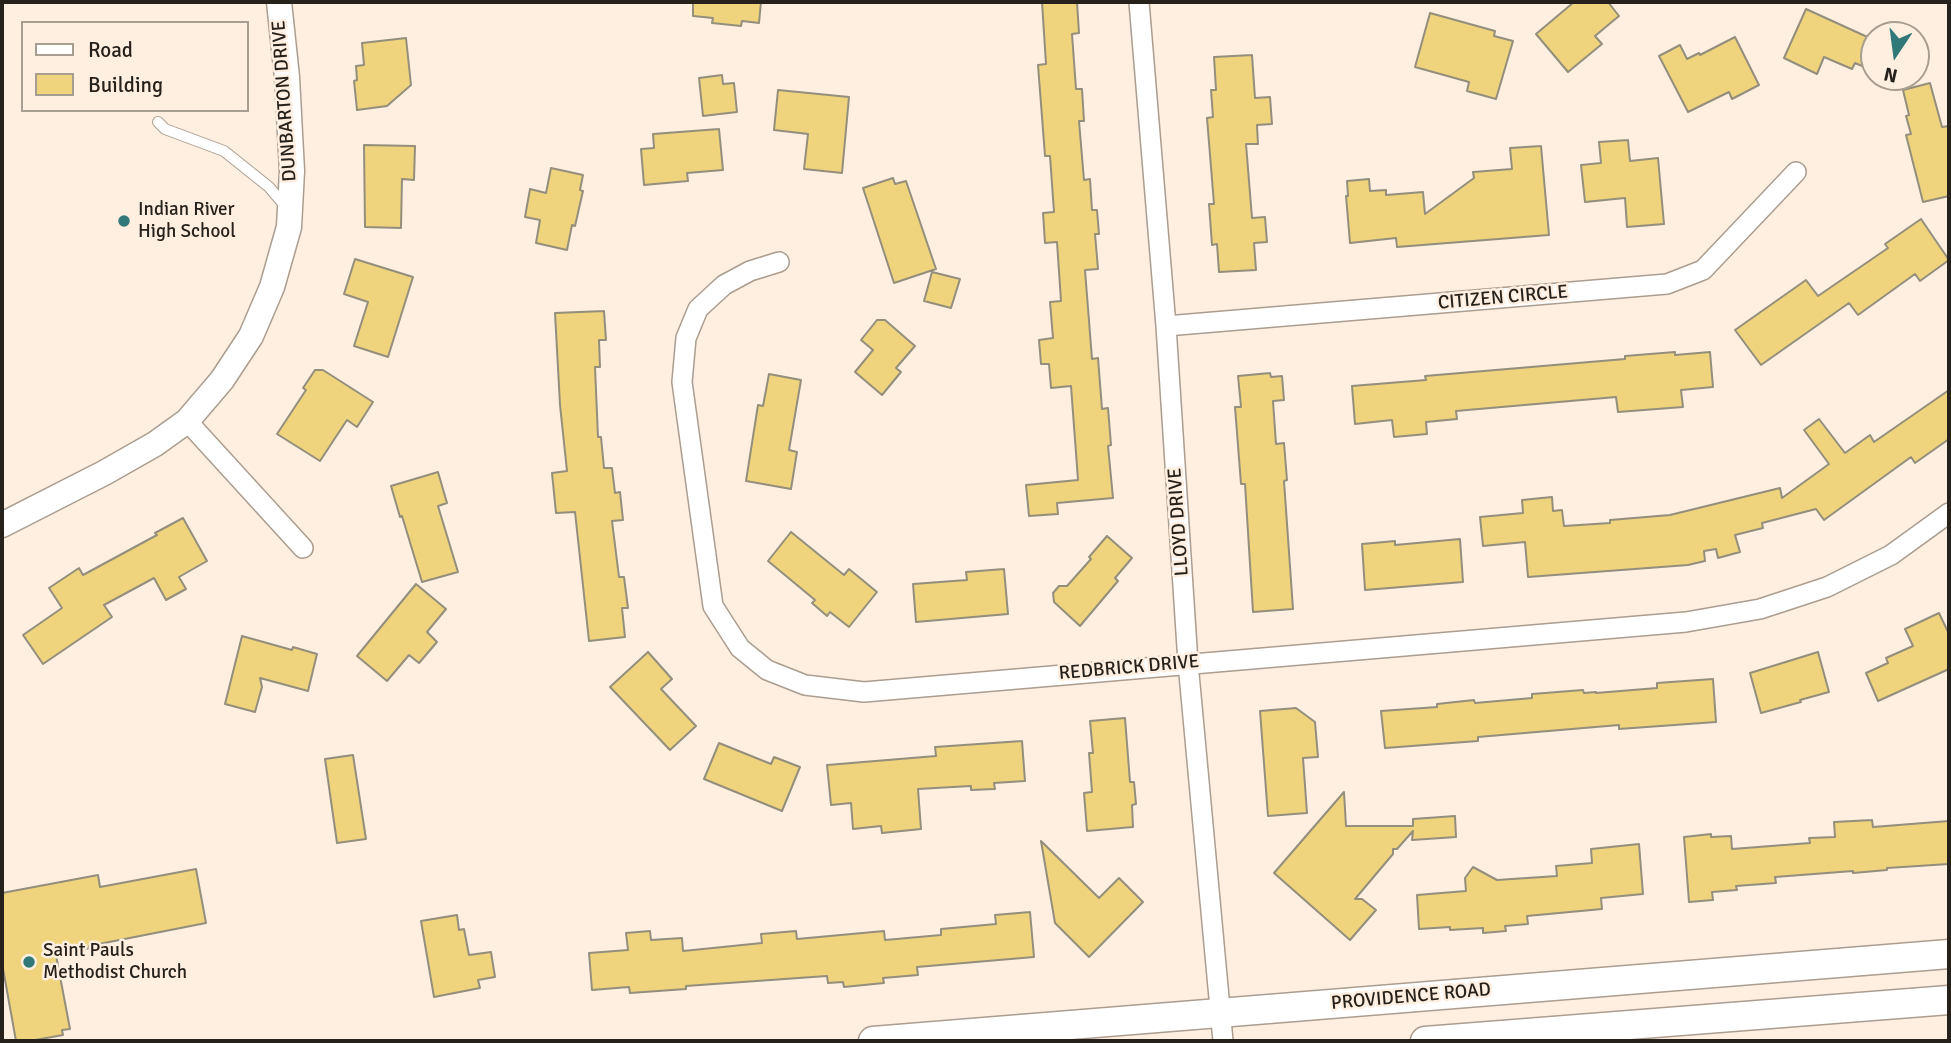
<!DOCTYPE html>
<html>
<head>
<meta charset="utf-8">
<style>
  body { margin:0 }
  #map { position:relative; width:1951px; height:1043px; overflow:hidden; background:#ffefe0; font-family:Signika,sans-serif }
  canvas { display:block }
  .frame { position:absolute; inset:0; border:4px solid #26211b; pointer-events:none }
  .legend { position:absolute; left:21px; top:21px; width:228px; height:91px; box-sizing:border-box; background:#ffefe0; border:2px solid #a89d91; margin:0; padding:9px 12px; list-style:none; font-size:21px; color:#26211b }
  .legend li { display:flex; align-items:center; gap:14px; height:35px }
  .legend b { width:35px; border:2px solid #a89d91 }
  .north { position:absolute; left:1860px; top:21px; width:70px; height:70px; box-sizing:border-box; background:#ffefe0; border:2px solid #a89d91; border-radius:50%; rotate:193deg; font-size:19px; font-weight:700; line-height:28px; text-align:center; color:#26211b }
  .north::after { content:''; display:block; margin:auto; width:24px; height:32px; background:#307978; clip-path:polygon(50% 0,100% 100%,50% 72%,0 100%) }
</style>
</head>
<body>
<div id="map">
<canvas width="1951" height="1043"></canvas>
<div class="frame"></div>
<ul class="legend">
<li><b style="height:9px;background:#fff"></b>Road</li>
<li><b style="height:19px;background:#efd37d"></b>Building</li>
</ul>
<div class="north">N</div>
</div>
<script>
const g = document.querySelector('canvas').getContext('2d');
g.lineJoin = 'round';
function paint(path, color) {
  g.fillStyle = color;
  g.fill(path, 'evenodd');
}
function toPath(rows) {
  const path = new Path2D();
  for (const r of rows) {
    path.moveTo(r[0], r[1]);
    for (let i = 2; i < r.length; i += 2) path.lineTo(r[i], r[i + 1]);
  }
  return path;
}
function stroke(path, color, width, dash) {
  g.strokeStyle = color;
  g.lineWidth = width;
  g.lineCap = dash ? 'butt' : 'round';
  g.setLineDash(dash || []);
  g.stroke(path);
}
function write(font, color, halo, rows, align = 'center') {
  g.font = font + ' Signika,sans-serif';
  g.lineWidth = 5;
  g.setLineDash([]);
  g.textBaseline = 'middle';
  g.strokeStyle = halo;
  g.fillStyle = color;
  for (const [text, x, y, turn = 0] of rows) {
    g.save();
    g.translate(x, y);
    g.rotate((+turn || 0) * Math.PI / 180);
    g.textAlign = isNaN(turn) ? turn : align;
    if (halo) g.strokeText(text, 0, 0);
    g.fillText(text, 0, 0);
    g.restore();
  }
}
const building = toPath([
  [693,2,761,2,759,23,742,21,741,26,712,23,713,18,693,16,693,2],
  [1042,2,1077,2,1079,33,1072,34,1076,89,1082,89,1084,121,1079,121,1084,180,1090,179,1092,210,1097,210,1099,234,1095,234,1098,269,1085,270,1092,359,1098,358,1102,409,1108,408,1111,445,1108,446,1113,498,1057,503,1058,514,1029,516,1026,485,1078,480,1071,386,1051,388,1049,364,1041,364,1039,340,1053,338,1050,302,1061,301,1057,242,1045,243,1043,213,1054,212,1050,156,1045,156,1038,65,1046,64,1042,2],
  [1574,2,1608,2,1619,16,1595,36,1602,44,1568,72,1536,34,1574,2],
  [1806,9,1874,40,1874,71,1855,63,1852,69,1824,57,1817,74,1784,58,1806,9],
  [1430,13,1495,31,1494,36,1513,41,1496,99,1467,91,1469,82,1415,67,1430,13],
  [1735,37,1759,85,1732,99,1729,92,1688,112,1659,56,1680,45,1687,59,1699,53,1700,55,1735,37],
  [406,38,411,85,387,106,357,110,354,81,357,80,356,66,364,65,362,43,406,38],
  [1252,55,1255,98,1270,97,1272,124,1257,125,1258,144,1246,144,1252,218,1265,217,1267,242,1254,243,1256,270,1219,272,1217,244,1212,245,1209,204,1214,204,1207,118,1213,117,1211,90,1216,90,1214,57,1252,55],
  [722,75,723,84,734,83,737,112,703,116,699,78,722,75],
  [1930,83,1942,127,1949,126,1949,196,1923,202,1906,135,1911,134,1906,116,1909,115,1903,90,1930,83],
  [778,90,849,97,842,173,804,169,808,134,774,130,778,90],
  [719,129,723,170,687,173,688,181,644,185,641,149,654,148,653,134,719,129],
  [1628,140,1630,161,1658,158,1664,224,1627,227,1625,198,1585,202,1581,165,1601,163,1599,142,1628,140],
  [364,145,415,146,414,180,402,179,401,228,365,227,364,145],
  [1541,146,1549,235,1397,247,1396,238,1350,243,1346,196,1348,196,1347,181,1369,179,1370,191,1386,190,1386,195,1423,192,1425,214,1474,178,1473,172,1512,169,1510,148,1541,146],
  [551,168,583,175,580,190,583,191,575,226,572,225,567,250,536,243,540,220,525,217,530,189,546,193,551,168],
  [893,178,895,184,906,181,936,269,894,283,863,188,893,178],
  [1921,219,1949,260,1920,281,1915,274,1858,315,1849,303,1761,365,1735,330,1806,280,1818,296,1888,248,1885,244,1921,219],
  [355,259,413,277,388,357,354,346,368,302,344,294,355,259],
  [932,272,960,279,951,308,924,301,932,272],
  [604,311,606,340,599,340,600,367,595,367,598,437,601,437,604,468,612,468,615,493,620,492,623,520,612,521,619,577,624,577,628,608,622,608,625,637,589,641,575,512,556,513,552,473,567,471,560,405,555,313,604,311],
  [877,320,885,320,915,346,896,368,901,372,882,395,855,372,873,350,861,340,877,320],
  [1675,352,1675,355,1710,352,1713,387,1681,390,1683,407,1618,412,1616,397,1456,411,1457,419,1426,422,1427,434,1394,437,1392,420,1355,424,1352,386,1426,380,1425,376,1625,359,1625,356,1675,352],
  [315,370,323,370,373,402,357,427,347,420,320,461,277,434,306,390,303,388,315,370],
  [1270,373,1271,377,1282,376,1284,400,1273,401,1276,444,1284,443,1287,480,1284,481,1293,609,1253,612,1245,484,1241,484,1235,407,1241,407,1238,376,1270,373],
  [769,374,801,380,789,450,797,452,791,489,746,481,758,405,763,406,769,374],
  [1949,390,1949,439,1915,463,1911,457,1824,520,1816,509,1762,523,1763,528,1735,535,1740,552,1718,558,1716,549,1704,551,1705,561,1688,565,1528,577,1525,542,1483,546,1480,517,1523,513,1522,500,1552,497,1553,511,1562,510,1564,526,1610,523,1610,520,1670,515,1780,488,1782,498,1829,464,1804,430,1819,419,1845,453,1870,435,1874,442,1949,390],
  [438,472,447,503,438,506,458,572,422,582,402,516,400,517,391,486,438,472],
  [183,518,207,561,179,577,186,589,166,600,154,578,104,605,112,617,43,664,23,635,62,608,49,588,79,568,83,575,157,535,155,533,183,518],
  [791,532,844,575,849,569,877,592,849,627,830,612,827,616,812,603,815,600,768,561,791,532],
  [1107,536,1132,558,1115,578,1118,581,1080,626,1054,602,1053,593,1059,586,1067,586,1091,559,1089,557,1107,536],
  [1460,539,1463,582,1365,590,1362,544,1395,541,1395,545,1460,539],
  [1004,569,1008,614,916,622,913,584,967,580,966,572,1004,569],
  [416,584,446,609,427,632,437,642,419,663,409,655,387,681,357,656,416,584],
  [1939,613,1949,634,1949,669,1878,701,1866,673,1888,663,1886,658,1913,646,1905,629,1939,613],
  [242,636,292,650,293,647,317,654,308,691,260,678,262,687,255,712,225,704,242,636],
  [648,652,672,679,661,689,696,726,670,750,610,687,648,652],
  [1818,652,1829,692,1800,700,1801,702,1761,713,1750,673,1818,652],
  [1713,679,1716,722,1619,729,1619,725,1478,737,1478,741,1385,748,1381,711,1437,707,1437,704,1474,700,1475,703,1532,698,1532,694,1583,690,1584,693,1596,692,1596,693,1657,688,1657,683,1713,679],
  [1296,708,1315,722,1318,757,1303,758,1307,813,1268,816,1260,711,1296,708],
  [1125,718,1130,782,1134,782,1136,804,1132,805,1133,827,1087,831,1084,793,1092,792,1089,753,1093,753,1090,721,1125,718],
  [1022,741,1025,781,994,783,995,789,971,790,971,786,918,789,921,829,882,833,881,826,853,829,851,803,831,805,827,765,936,756,935,747,1022,741],
  [719,743,771,764,774,757,800,767,782,811,704,779,719,743],
  [353,755,366,839,337,843,325,759,353,755],
  [1344,792,1346,826,1413,826,1413,819,1455,816,1456,837,1412,840,1413,831,1397,849,1393,849,1393,854,1355,899,1362,899,1376,910,1350,940,1274,873,1344,792],
  [1872,820,1873,827,1949,821,1949,864,1887,868,1887,870,1853,873,1853,871,1775,877,1776,883,1736,886,1737,890,1712,892,1713,900,1689,902,1684,837,1711,834,1711,837,1731,836,1732,849,1810,843,1809,838,1835,837,1834,822,1872,820],
  [1041,841,1099,898,1119,878,1143,902,1089,957,1055,923,1041,841],
  [1639,844,1643,894,1601,898,1602,909,1527,916,1528,924,1505,926,1506,931,1483,933,1483,928,1450,930,1450,927,1419,929,1417,895,1466,891,1465,878,1473,867,1497,880,1557,876,1556,866,1592,863,1591,849,1639,844],
  [196,869,206,923,89,946,90,948,56,955,70,1029,62,1030,63,1035,30,1041,16,1041,2,963,2,893,98,875,100,887,196,869],
  [1030,912,1034,957,917,967,918,975,883,978,884,983,844,987,843,982,828,983,827,976,686,986,686,989,630,993,629,987,592,990,589,953,628,950,626,933,650,931,651,940,682,938,683,951,762,943,761,934,796,931,797,939,884,931,885,940,941,935,941,929,996,924,995,915,1030,912],
  [457,915,459,930,464,929,469,955,491,952,495,977,478,980,480,988,434,997,421,921,457,915]
]);
paint(building, '#efd37d');
stroke(building, '#948e7d', 2);
const service = toPath([
  [158,122,165,129,224,151,269,187,286,207]
]);
const minor = toPath([
  [1139,2,1166,326,1188,663,1223,1041],
  [779,262,750,271,724,285,698,309,686,338,682,382,713,606,740,648,767,670,805,685,864,692,1686,622,1760,609,1827,587,1891,555,1949,513],
  [1166,326,1667,284,1703,270,1796,172],
  [187,421,303,548]
]);
const tertiary = toPath([
  [2,525,104,473,155,444,187,421,222,380,251,336,272,287,289,227,292,171,287,77,279,2]
]);
const secondary = toPath([
  [873,1041,1949,954],
  [1425,1041,1949,1000]
]);
stroke(service, '#ab9d8f', 12);
stroke(minor, '#ab9d8f', 22);
stroke(tertiary, '#ab9d8f', 27);
stroke(secondary, '#ab9d8f', 31);
stroke(service, '#fff', 10);
stroke(minor, '#fff', 19);
stroke(tertiary, '#fff', 24);
stroke(secondary, '#fff', 28);
for (const [x, y, r, color] of [
  [124,221,7,"#307978"],
  [29,962,7,"#307978"]
]) {
  const dot = new Path2D();
  dot.arc(x, y, r, 0, 2 * Math.PI);
  g.fillStyle = color;
  g.fill(dot);
  stroke(dot, '#ffefe0', 2.5);
}
write('19px', '#26211b', '#ffefe0', [
  ["DUNBARTON DRIVE",285,101,-94],
  ["CITIZEN CIRCLE",1503,298,-5],
  ["LLOYD DRIVE",1179,522,-94],
  ["REDBRICK DRIVE",1129,668,-5],
  ["PROVIDENCE ROAD",1411,997,-5]
]);
write('19px', '#26211b', '#ffefe0', [
  ["Indian River",138,210],
  ["High School",138,232],
  ["Saint Pauls",43,951],
  ["Methodist Church",43,973]
], 'left');
</script>
</body>
</html>
